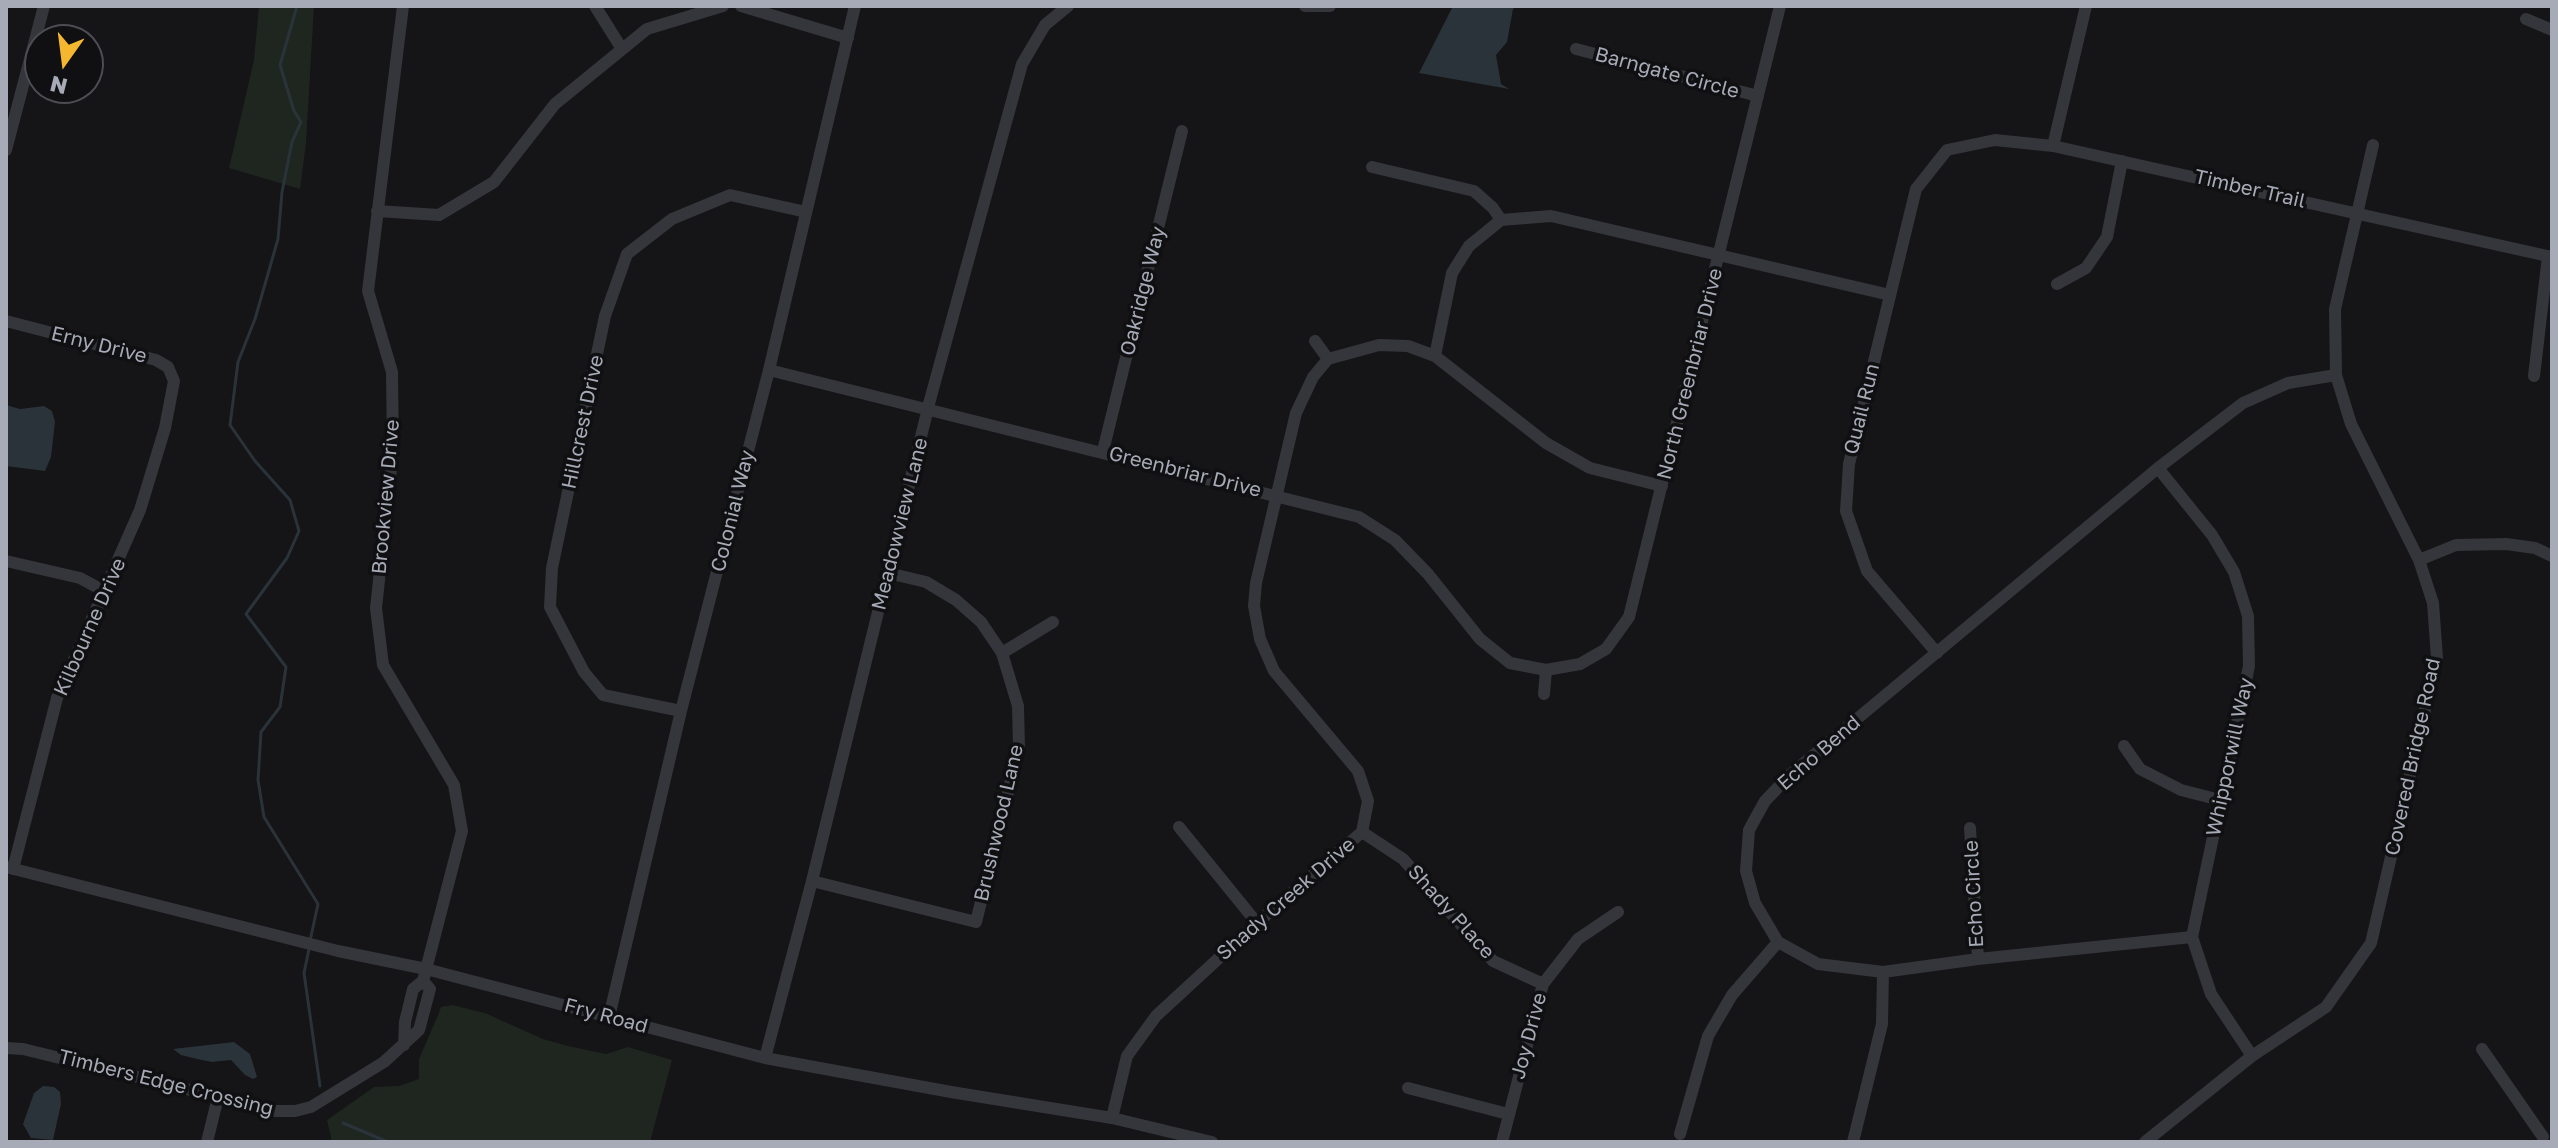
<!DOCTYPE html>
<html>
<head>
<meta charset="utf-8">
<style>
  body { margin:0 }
  #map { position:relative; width:2558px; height:1148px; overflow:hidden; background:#151416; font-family:"Golos Text",sans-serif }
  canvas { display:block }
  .frame { position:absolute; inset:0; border:8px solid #a6abb7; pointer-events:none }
  .north { position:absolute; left:24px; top:24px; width:80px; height:80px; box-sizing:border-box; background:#100f11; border:2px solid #4c4d53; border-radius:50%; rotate:194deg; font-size:22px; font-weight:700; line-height:32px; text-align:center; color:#a6abb7 }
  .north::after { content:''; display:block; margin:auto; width:28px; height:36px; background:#f4b72f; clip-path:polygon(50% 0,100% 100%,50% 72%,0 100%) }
</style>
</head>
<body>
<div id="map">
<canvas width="2558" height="1148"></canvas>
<div class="frame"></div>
<div class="north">N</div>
</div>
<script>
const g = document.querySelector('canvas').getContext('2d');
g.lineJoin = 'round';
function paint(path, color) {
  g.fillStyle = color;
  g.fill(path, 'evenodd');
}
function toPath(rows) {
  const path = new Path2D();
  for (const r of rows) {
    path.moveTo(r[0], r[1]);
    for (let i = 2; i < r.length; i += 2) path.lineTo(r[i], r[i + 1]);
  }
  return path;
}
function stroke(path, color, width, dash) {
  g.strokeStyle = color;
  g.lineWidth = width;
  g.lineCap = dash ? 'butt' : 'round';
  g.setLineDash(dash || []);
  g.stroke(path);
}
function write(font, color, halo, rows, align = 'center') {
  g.font = font + ' "Golos Text",sans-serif';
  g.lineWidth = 7;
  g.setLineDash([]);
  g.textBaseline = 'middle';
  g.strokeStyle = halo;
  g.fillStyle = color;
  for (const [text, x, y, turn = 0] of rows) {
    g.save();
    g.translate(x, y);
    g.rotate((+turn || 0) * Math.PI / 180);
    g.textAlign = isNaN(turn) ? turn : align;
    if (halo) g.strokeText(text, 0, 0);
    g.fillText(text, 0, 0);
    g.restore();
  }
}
paint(toPath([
  [259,6,314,6,306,143,300,189,229,168,254,60],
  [452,1005,485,1013,543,1039,568,1046,606,1054,628,1047,672,1060,650,1142,332,1142,327,1120,374,1087,399,1086,419,1079,419,1059,439,1013,441,1007]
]), '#1f2620');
paint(toPath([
  [1453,6,1517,6,1513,9,1507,42,1496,55,1501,84,1509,89,1419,73],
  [6,405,20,409,44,406,52,411,55,422,51,457,45,471,6,466],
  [234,1042,250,1054,257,1077,253,1079,245,1075,231,1060,212,1062,197,1059,181,1055,173,1049],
  [43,1086,54,1087,60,1092,61,1104,53,1140,31,1138,23,1124,34,1093]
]), '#2a333a');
stroke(toPath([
  [297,6,280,65,294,111,301,122,292,142,282,192,278,239,255,319,238,362,230,425,255,461,290,500,299,531,287,558,246,614,286,667,280,707,261,732,258,780,264,817,318,904,310,941],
  [309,949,304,973,320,1086],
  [343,1123,388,1142]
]), '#2a333a', 3);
stroke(toPath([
  [403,6,368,291,392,372,393,450,376,608,383,665,454,785,462,831,423,981,413,989,405,1022,404,1045],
  [595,6,622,49],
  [741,6,848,38],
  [1305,6,1330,6],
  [2526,19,2552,30],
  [1576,49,1758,96],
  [2053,146,2086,6],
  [6,150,44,6],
  [1372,167,1474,191,1493,208,1501,220],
  [377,211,439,215,494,182,555,104,647,29,723,6],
  [1501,220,1551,216,1890,295],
  [2057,284,2086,268,2107,237,2122,161],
  [6,321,156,360,168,367,174,381,165,428,140,510,57,698,13,869],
  [1315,341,1328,359,1379,345,1408,346,1435,356,1546,443,1590,468,1662,486],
  [1435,356,1452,273,1469,246,1501,220],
  [769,370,1359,517,1395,540,1428,574,1480,639,1510,663,1546,670],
  [2534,376,2548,256],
  [1103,451,1182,131],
  [2158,468,2212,535,2234,572,2248,616,2249,666,2192,937,2211,994,2252,1056],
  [2419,560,2456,545,2506,544,2535,548,2552,556],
  [6,561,80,578,104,591],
  [1002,653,1053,622],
  [1937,653,1867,571,1846,511,1849,464,1916,189,1947,150,1995,140,2053,146,2552,257],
  [1544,694,1546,670,1580,664,1606,649,1629,617,1780,6],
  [681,711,603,695,584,672,550,607,552,568,605,316,627,254,672,219,730,195,806,212],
  [2124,746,2140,769,2181,790,2220,800],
  [1179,827,1257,923],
  [1970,828,1978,959],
  [1362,832,1403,859,1493,961,1543,984],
  [6,867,338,951,426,969,765,1058,951,1092,1112,1118,1212,1142],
  [812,881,976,922,1019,748,1018,706,1002,653,981,622,956,600,926,582,888,573],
  [2192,937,1978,959,1883,972,1818,964,1778,942,1755,903,1746,871,1749,830,1765,801,1792,773,2158,468,2243,403,2288,383,2336,375],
  [609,1017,681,711,769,370,855,6],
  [6,1048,23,1049,276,1111,295,1111,311,1107,384,1062,419,1030,430,989,423,981],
  [2482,1049,2543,1137],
  [765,1058,812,881,930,400,1022,64,1045,25,1068,6],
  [1408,1088,1508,1114],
  [1112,1118,1127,1056,1156,1016,1257,923,1362,832,1368,801,1358,771,1274,671,1260,639,1254,606,1256,583,1296,413,1313,377,1328,359],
  [1680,1134,1708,1036,1732,995,1778,942],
  [207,1142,218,1097],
  [1502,1142,1543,984,1578,939,1618,912],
  [1853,1142,1882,1024,1883,972],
  [2145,1142,2252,1056,2326,1007,2371,943,2437,658,2433,603,2419,560,2351,424,2336,375,2335,309,2373,145]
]), '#35363b', 12);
write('20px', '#a6abb7', '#100f11', [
  ["Barngate Circle",1667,73,15],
  ["Timber Trail",2250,189,13],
  ["Oakridge Way",1143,291,-76],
  ["Erny Drive",99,345,14],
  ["North Greenbriar Drive",1690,374,-76],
  ["Quail Run",1862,409,-76],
  ["Hillcrest Drive",583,422,-78],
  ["Greenbriar Drive",1185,472,14],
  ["Brookview Drive",386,497,-85],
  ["Colonial Way",733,511,-76],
  ["Meadowview Lane",900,524,-76],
  ["Kilbourne Drive",90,627,-66],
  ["Echo Bend",1819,753,-41],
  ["Whipporwill Way",2230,757,-78],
  ["Covered Bridge Road",2413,757,-78],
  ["Brushwood Lane",999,823,-77],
  ["Echo Circle",1974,894,-93],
  ["Shady Creek Drive",1286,899,-41],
  ["Shady Place",1451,912,48],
  ["Fry Road",606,1016,15],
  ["Joy Drive",1529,1036,-75],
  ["Timbers Edge Crossing",166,1083,14]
]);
</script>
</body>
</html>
